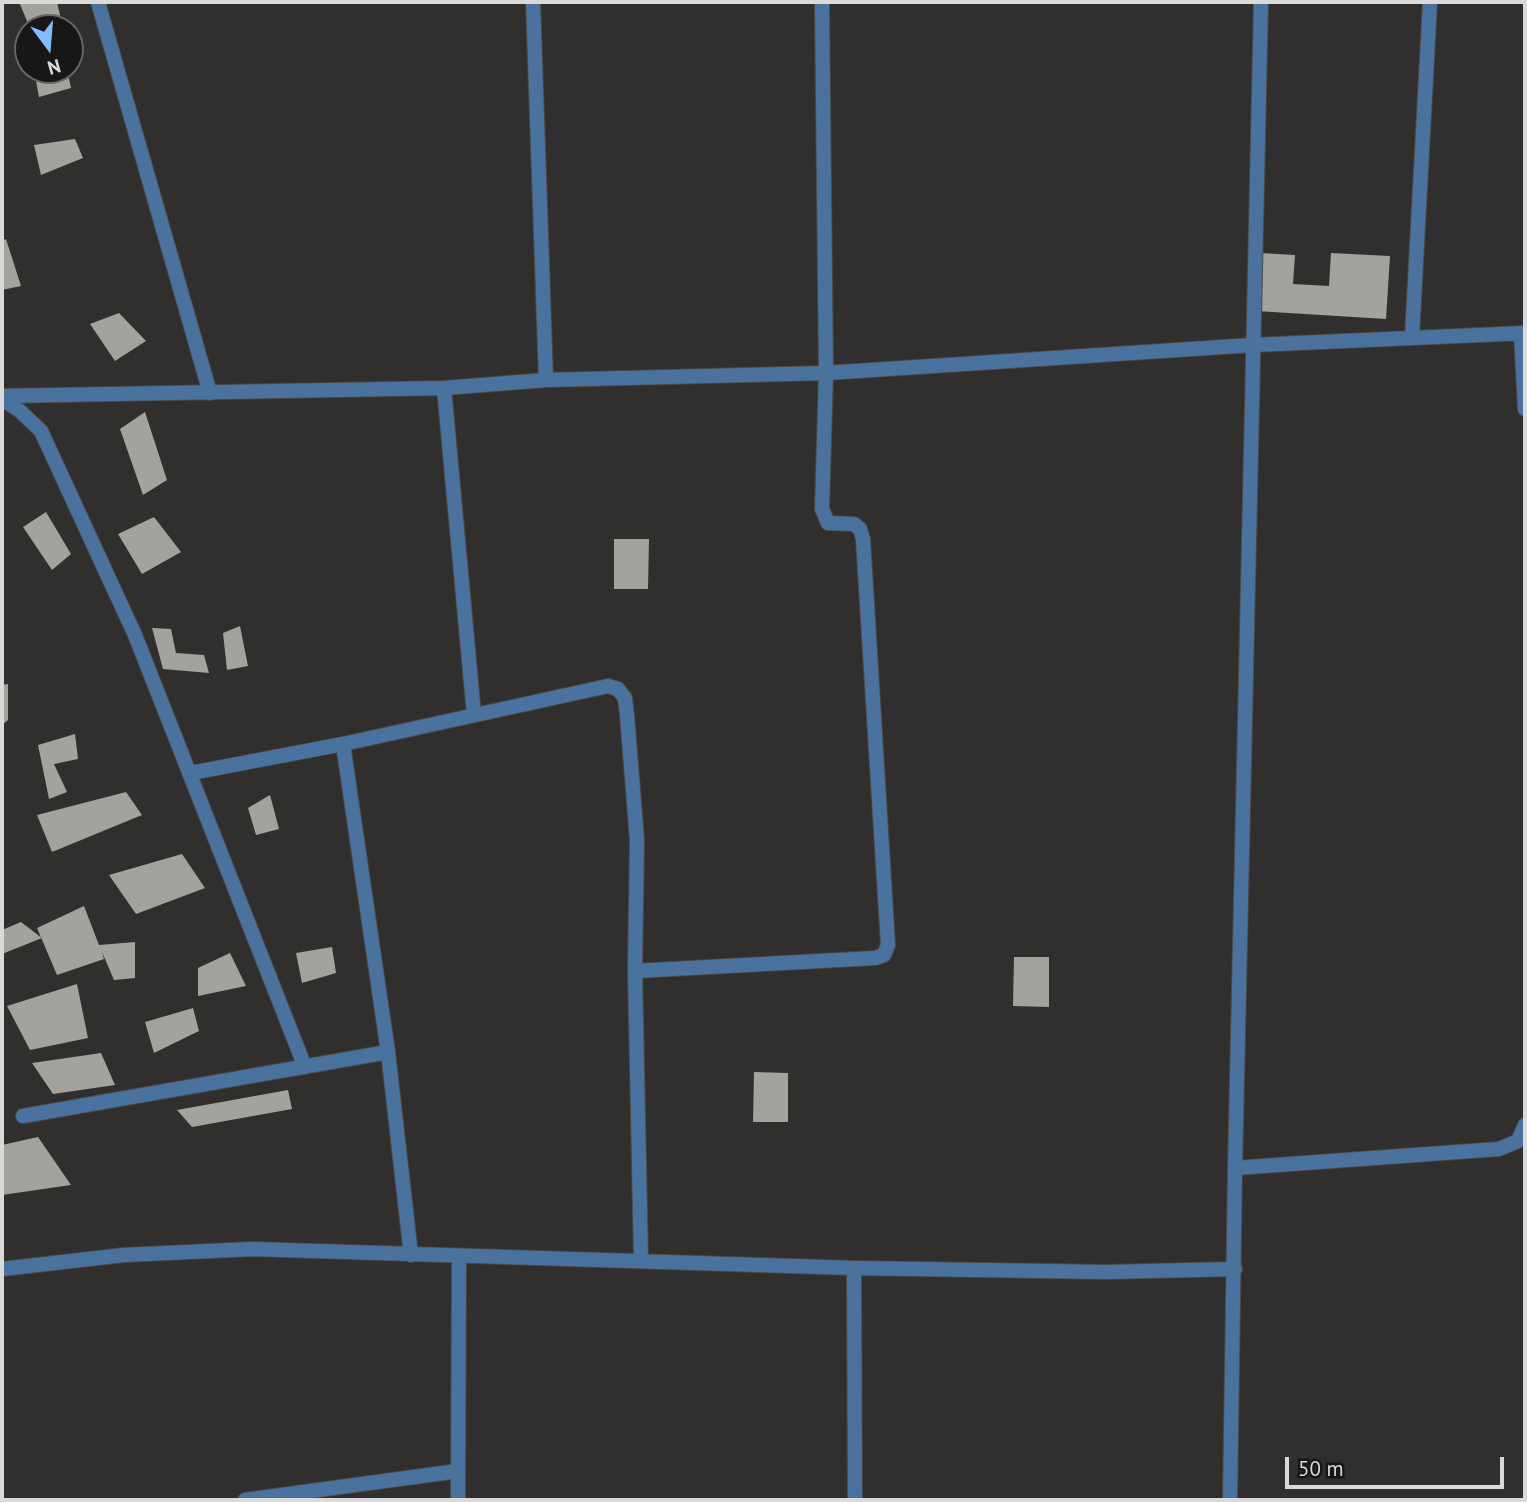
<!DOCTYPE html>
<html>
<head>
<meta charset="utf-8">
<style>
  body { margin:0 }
  #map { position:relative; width:1527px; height:1502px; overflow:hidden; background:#302f2d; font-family:"PT Sans",sans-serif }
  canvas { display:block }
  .frame { position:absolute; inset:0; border:4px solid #dbdad9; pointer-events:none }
  .north { position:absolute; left:14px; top:14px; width:70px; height:70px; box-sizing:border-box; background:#181716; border:2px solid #666564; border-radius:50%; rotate:164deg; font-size:19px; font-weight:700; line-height:28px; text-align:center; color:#dbdad9 }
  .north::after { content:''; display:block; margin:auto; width:24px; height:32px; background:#80bdfa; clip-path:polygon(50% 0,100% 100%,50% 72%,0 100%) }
  .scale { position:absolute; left:1285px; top:1457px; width:219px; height:32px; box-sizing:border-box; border:4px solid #dbdad9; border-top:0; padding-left:9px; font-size:21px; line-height:24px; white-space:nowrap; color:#dbdad9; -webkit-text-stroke:5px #181716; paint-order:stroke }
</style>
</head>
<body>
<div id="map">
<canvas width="1527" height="1502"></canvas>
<div class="frame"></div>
<div class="north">N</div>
<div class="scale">50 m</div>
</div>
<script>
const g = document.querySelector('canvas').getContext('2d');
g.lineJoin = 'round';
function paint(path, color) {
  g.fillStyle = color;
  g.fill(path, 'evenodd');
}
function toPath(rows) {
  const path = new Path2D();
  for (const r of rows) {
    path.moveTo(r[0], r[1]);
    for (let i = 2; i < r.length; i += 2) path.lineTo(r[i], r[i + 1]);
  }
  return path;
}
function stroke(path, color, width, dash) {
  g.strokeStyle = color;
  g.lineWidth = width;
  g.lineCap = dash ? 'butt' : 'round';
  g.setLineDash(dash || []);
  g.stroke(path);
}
paint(toPath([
  [19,2,57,2,63,28,30,28],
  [34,70,67,70,71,88,39,97],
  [75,139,83,158,41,175,34,145],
  [6,239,21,286,2,290,2,241],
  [1260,253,1295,255,1293,284,1329,286,1331,253,1390,256,1386,319,1256,311],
  [119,313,146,341,115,361,90,324],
  [145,412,167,480,143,495,120,429],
  [46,512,71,554,52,570,23,527],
  [154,517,181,552,142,574,118,534],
  [614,539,649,539,648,589,614,589],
  [240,626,248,666,227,670,223,633],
  [152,628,171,629,176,653,204,655,209,673,163,669],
  [8,684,8,720,2,725,2,685],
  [75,734,78,759,54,764,67,792,49,799,38,745],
  [126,792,142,815,52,852,37,815],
  [270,795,279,829,256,835,248,808],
  [182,854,205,888,136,914,109,875],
  [84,906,99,945,135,942,135,978,114,980,102,952,104,959,57,975,37,928],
  [21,922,42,938,2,954,2,930],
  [332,947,336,973,302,983,296,953],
  [230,953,246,986,198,996,198,968],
  [1014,957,1049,957,1049,1007,1013,1006],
  [77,984,88,1038,30,1050,7,1006],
  [193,1008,199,1031,154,1053,145,1022],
  [101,1053,115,1085,53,1094,32,1063],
  [754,1072,788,1073,788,1122,753,1122],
  [288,1090,292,1109,192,1127,177,1110],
  [38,1137,71,1185,2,1195,2,1145]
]), '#a3a29f');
const street = toPath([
  [98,2,210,393],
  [533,2,546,380],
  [1521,333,1525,409],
  [1412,337,1430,2],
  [444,388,474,715],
  [2,396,444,388,546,380,826,373,1253,345,1525,333],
  [2,399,20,411,41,431,135,635,305,1067],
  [343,744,388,1052,411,1255],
  [191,773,343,744,608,686,618,689,625,698,627,715,637,840,635,971,641,1260],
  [635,971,875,958,884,955,888,945,863,539,860,529,854,524,828,523,822,509,826,373,822,2],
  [23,1116,388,1052],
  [1235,1168,1499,1149,1518,1141,1525,1125],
  [854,1268,855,1500],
  [2,1269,124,1255,253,1249,854,1268,1106,1272,1235,1269],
  [245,1500,458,1471],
  [458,1500,459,1256],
  [1230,1500,1235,1168,1261,2]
]);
stroke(street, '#4b4a49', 16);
stroke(street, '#49739e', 14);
</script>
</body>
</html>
